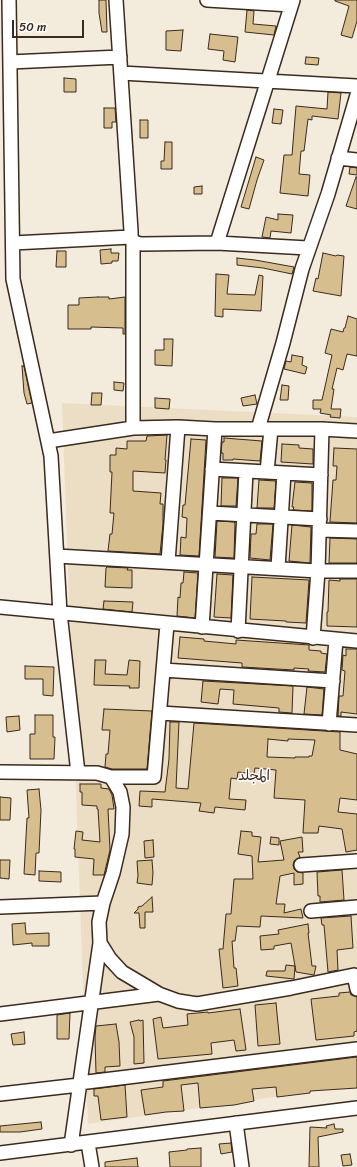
<!DOCTYPE html>
<html>
<head>
<meta charset="utf-8">
<style>
  body { margin:0 }
  #map { position:relative; width:357px; height:1167px; overflow:hidden; background:#f3ecdd; font-family:Sriracha,sans-serif }
  canvas { display:block }
  .scale { position:absolute; left:12px; top:20px; width:72px; height:18px; box-sizing:border-box; border:2px solid #3b2a1e; border-top:0; padding-left:5px; font-size:12px; line-height:14px; white-space:nowrap; color:#3b2a1e; -webkit-text-stroke:3px #fff; paint-order:stroke }
</style>
</head>
<body>
<div id="map">
<canvas width="357" height="1167"></canvas>
<div class="scale">50 m</div>
</div>
<script>
const g = document.querySelector('canvas').getContext('2d');
g.lineJoin = 'round';
function paint(path, color) {
  g.fillStyle = color;
  g.fill(path, 'evenodd');
}
function toPath(rows) {
  const path = new Path2D();
  for (const r of rows) {
    path.moveTo(r[0], r[1]);
    for (let i = 2; i < r.length; i += 2) path.lineTo(r[i], r[i + 1]);
  }
  return path;
}
function stroke(path, color, width, dash) {
  g.strokeStyle = color;
  g.lineWidth = width;
  g.lineCap = dash ? 'butt' : 'round';
  g.setLineDash(dash || []);
  g.stroke(path);
}
function write(font, color, halo, rows, align = 'center') {
  g.font = font + ' Sriracha,"Playpen Sans Arabic",sans-serif';
  g.lineWidth = 3;
  g.setLineDash([]);
  g.textBaseline = 'middle';
  g.strokeStyle = halo;
  g.fillStyle = color;
  for (const [text, x, y, turn = 0] of rows) {
    g.save();
    g.translate(x, y);
    g.rotate((+turn || 0) * Math.PI / 180);
    g.textAlign = isNaN(turn) ? turn : align;
    if (halo) g.strokeText(text, 0, 0);
    g.fillText(text, 0, 0);
    g.restore();
  }
}
paint(toPath([
  [62,403,357,417,357,1085,88,1124]
]), '#ebdec5');
const building = toPath([
  [99,0,106,0,107,32,102,32,99,13,99,0],
  [335,0,357,0,357,21,352,38,341,35,349,6,335,1,335,0],
  [247,10,254,11,253,24,276,26,274,35,245,32,247,10],
  [183,30,181,51,166,50,166,31,183,30],
  [210,34,238,37,235,62,223,60,224,51,208,49,210,34],
  [306,57,319,58,318,65,305,64,306,57],
  [64,78,76,79,76,92,64,92,64,78],
  [328,92,341,93,338,119,312,116,312,120,308,119,304,151,301,151,299,174,310,175,308,196,280,193,284,155,292,155,296,106,327,109,328,92],
  [104,108,115,108,116,122,112,122,112,128,104,128,104,108],
  [274,109,283,110,281,124,272,123,274,109],
  [140,120,148,120,148,138,140,138,140,120],
  [165,142,172,142,172,169,161,169,161,161,164,161,165,142],
  [256,157,264,160,257,180,249,209,241,207,256,157],
  [350,167,357,168,357,175,349,174,350,167],
  [356,177,357,177,357,209,346,206,356,177],
  [202,186,202,194,194,194,194,187,202,186],
  [278,214,293,215,291,233,271,231,270,238,262,237,266,217,278,220,278,214],
  [111,249,111,253,119,253,118,261,112,261,112,263,101,264,100,250,111,249],
  [57,251,66,251,66,267,56,267,57,251],
  [323,253,336,256,337,255,344,256,341,296,313,291,316,278,318,279,323,253],
  [237,258,255,260,294,267,292,274,263,268,237,265,237,258],
  [216,274,229,275,227,294,255,295,259,275,263,276,261,311,223,309,223,317,215,316,216,274],
  [98,297,109,297,109,299,125,297,125,334,123,334,123,328,91,327,91,329,68,329,68,305,79,305,79,298,98,297],
  [348,316,357,319,357,356,347,354,343,370,337,368,332,389,334,389,331,409,341,409,340,418,330,417,331,415,320,413,321,409,313,409,313,400,322,400,332,355,325,353,331,329,343,332,344,328,345,328,348,316],
  [164,339,173,339,172,366,155,365,155,350,164,350,164,339],
  [292,355,303,357,302,365,307,367,305,374,284,369,286,361,291,362,292,355],
  [22,366,24,366,32,403,27,404,24,393,22,366],
  [114,382,124,383,123,391,114,390,114,382],
  [282,385,289,386,288,400,280,400,282,385],
  [92,393,102,393,101,405,91,405,92,393],
  [255,395,257,404,243,406,241,398,255,395],
  [155,398,170,399,169,409,155,408,155,398],
  [167,435,165,460,166,460,165,473,133,471,133,491,161,493,160,504,163,504,163,524,160,554,108,551,110,534,112,534,114,513,110,513,112,472,110,472,110,455,116,455,116,448,127,449,127,441,146,441,147,436,167,435],
  [224,438,262,441,260,461,233,459,233,460,223,460,223,453,221,453,222,442,224,442,224,438],
  [191,439,206,440,199,556,180,555,181,537,186,538,187,518,182,517,183,505,185,505,191,439],
  [282,444,299,445,299,448,313,449,313,464,281,462,282,444],
  [334,448,357,449,357,523,330,522,330,521,333,480,336,480,337,466,333,466,334,448],
  [222,478,238,478,236,506,221,506,222,478],
  [259,480,276,481,274,508,257,508,259,480],
  [295,482,312,483,312,511,293,510,294,507,292,507,295,482],
  [217,521,235,522,234,558,215,557,217,521],
  [257,524,273,524,270,560,250,558,251,534,256,534,257,524],
  [292,525,311,527,310,563,289,561,292,525],
  [330,538,357,539,357,563,329,563,330,538],
  [107,567,128,568,127,570,132,570,132,588,105,587,106,568,107,567],
  [184,572,198,573,195,618,177,616,178,597,180,598,181,583,183,583,184,572],
  [217,574,233,575,231,618,214,617,217,574],
  [252,577,309,580,306,623,286,622,286,621,250,619,252,577],
  [340,579,357,579,357,627,327,626,327,612,328,612,329,580,340,581,340,579],
  [104,601,133,602,132,612,103,609,104,601],
  [180,637,204,639,204,641,236,644,236,640,309,645,309,650,321,651,321,653,327,654,325,672,308,671,309,669,294,668,294,670,242,667,242,663,178,658,180,637],
  [346,649,357,649,357,714,341,712,341,716,338,716,339,696,343,696,345,671,342,670,343,655,346,656,346,649],
  [95,660,106,660,105,674,127,675,129,660,140,661,139,688,129,688,130,686,94,685,95,660],
  [25,666,54,667,53,696,43,695,43,679,25,679,25,666],
  [203,681,293,686,292,713,279,712,279,708,233,704,234,690,220,689,218,704,201,702,203,681],
  [307,687,324,689,322,715,304,714,307,687],
  [104,709,152,711,147,769,112,769,105,767,106,754,108,754,110,730,102,730,104,709],
  [35,715,53,715,53,737,55,737,54,759,30,759,30,734,35,734,35,715],
  [19,716,20,730,7,732,6,717,19,716],
  [170,722,179,722,176,788,188,789,194,723,340,732,340,750,357,754,357,800,340,798,338,812,357,814,357,850,346,852,342,829,319,826,318,833,303,833,305,800,274,798,276,770,255,768,254,774,238,772,237,779,231,778,229,799,246,800,245,810,215,807,214,813,199,811,201,803,152,799,152,807,139,806,140,791,165,792,169,759,170,722],
  [268,739,288,741,288,739,315,740,312,756,309,756,309,757,295,757,295,758,267,757,268,739],
  [80,784,101,784,101,788,109,789,112,795,114,809,108,809,110,850,104,875,93,875,94,859,75,857,75,849,74,849,76,831,83,832,82,840,100,842,98,809,97,809,97,806,82,805,82,792,80,792,80,784],
  [39,789,41,810,39,853,36,853,35,875,24,874,27,818,29,818,27,790,39,789],
  [0,797,11,798,10,820,0,820,0,797],
  [241,831,252,832,252,836,261,837,258,862,284,860,280,841,302,837,303,852,298,852,300,857,294,861,293,865,294,869,297,872,303,873,303,884,294,885,294,873,280,876,276,904,285,904,284,913,301,909,303,918,261,916,260,927,237,926,235,941,232,941,234,968,236,968,238,986,223,988,219,949,223,949,226,914,231,914,234,879,253,879,252,856,238,854,241,831],
  [271,837,279,838,279,845,270,844,271,837],
  [153,840,154,857,145,858,144,841,153,840],
  [0,860,10,860,9,879,0,878,0,860],
  [152,860,153,873,152,885,137,883,138,876,137,861,152,860],
  [342,870,344,900,320,902,320,896,318,896,317,872,342,870],
  [39,871,61,872,61,882,39,881,39,871],
  [152,897,153,912,145,912,145,928,140,928,139,913,134,913,138,909,138,907,142,906,152,897],
  [351,916,353,948,337,950,338,970,328,972,324,925,322,925,321,918,351,916],
  [25,923,26,934,49,933,49,946,32,946,32,943,13,945,12,924,25,923],
  [308,924,309,933,308,933,312,966,316,966,314,975,296,972,295,966,294,979,266,976,267,971,285,971,286,965,295,966,291,943,274,946,274,949,261,950,260,936,279,934,278,930,308,924],
  [350,992,351,995,357,997,357,1031,354,1032,354,1036,316,1040,311,999,339,996,339,993,350,992],
  [276,1003,280,1044,258,1046,255,1005,276,1003],
  [240,1009,246,1050,236,1051,234,1040,211,1043,212,1054,158,1059,153,1019,161,1017,163,1028,188,1025,187,1014,208,1012,208,1013,240,1009],
  [70,1013,69,1039,57,1039,57,1015,70,1013],
  [139,1020,140,1021,143,1020,144,1063,134,1064,134,1037,130,1022,139,1020],
  [116,1024,119,1042,120,1066,105,1067,105,1072,96,1073,95,1037,96,1026,116,1024],
  [24,1032,25,1044,13,1045,11,1034,24,1032],
  [357,1057,357,1088,310,1091,310,1093,277,1097,276,1087,252,1089,254,1101,234,1105,200,1108,198,1083,181,1085,184,1111,166,1112,145,1115,141,1090,163,1087,163,1081,357,1057],
  [125,1085,127,1117,101,1120,98,1096,94,1096,94,1089,125,1085],
  [41,1122,42,1129,20,1132,0,1132,0,1126,41,1122],
  [334,1124,335,1129,343,1129,343,1132,318,1137,319,1167,309,1167,310,1127,327,1128,326,1126,334,1124],
  [231,1143,232,1152,221,1154,219,1144,231,1143],
  [201,1148,201,1167,170,1167,169,1152,187,1150,187,1149,201,1148],
  [350,1154,352,1165,343,1166,341,1155,350,1154],
  [137,1158,138,1167,105,1167,105,1162,137,1158]
]);
paint(building, '#d7be8e');
stroke(building, '#3b2a1e', 1);
const minor = toPath([
  [9,0,13,279,51,456,60,613,78,773],
  [116,0,131,231,131,237,133,241,137,243,142,244,217,243,308,248],
  [207,0,291,5],
  [10,62,120,57],
  [121,73,357,86],
  [357,95,328,194,302,269,283,343,258,429,322,429,357,431],
  [338,158,357,160],
  [13,243,131,237],
  [217,243,293,0],
  [178,427,215,429,258,429],
  [133,428,133,241],
  [48,441,133,428,178,427,168,562],
  [212,469,321,475],
  [267,472,271,429],
  [210,513,320,519],
  [319,530,357,531],
  [57,556,318,571,357,571],
  [278,568,284,473],
  [0,607,357,641],
  [202,627,215,429],
  [238,631,246,471],
  [313,638,318,571,322,429],
  [163,670,333,681],
  [160,713,357,725],
  [329,724,336,640],
  [0,772,97,773,111,777,120,792,123,807,122,834,113,873,103,903,99,922,100,943,110,959,122,972,159,994,178,1001,197,1004,291,988,354,975,357,989],
  [111,777,154,777,167,624],
  [301,865,357,861],
  [0,907,103,903],
  [311,911,357,907],
  [0,1014,159,994],
  [79,1083,357,1049],
  [0,1094,79,1085],
  [236,1123,242,1167],
  [88,1143,92,1167],
  [71,1145,100,943],
  [0,1153,357,1108]
]);
stroke(minor, '#3b2a1e', 16);
stroke(minor, '#fff', 13);
write('14px', '#3b2a1e', '#fff', [
  ["المجلد",254,776]
]);
</script>
</body>
</html>
